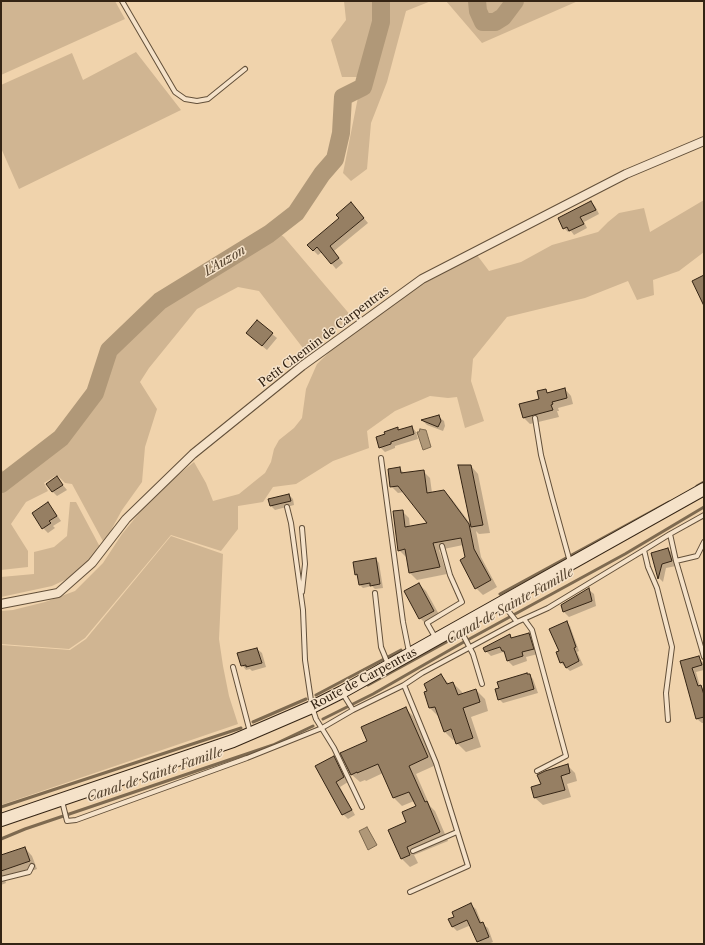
<!DOCTYPE html>
<html>
<head>
<meta charset="utf-8">
<style>
  body { margin:0 }
  #map { position:relative; width:705px; height:945px; overflow:hidden; background:#f0d3ac; font-family:"Libre Caslon Text",serif }
  canvas { display:block }
  .frame { position:absolute; inset:0; border:2px solid #342414; pointer-events:none }
</style>
</head>
<body>
<div id="map">
<canvas width="705" height="945"></canvas>
<div class="frame"></div>
</div>
<script>
const g = document.querySelector('canvas').getContext('2d');
g.lineJoin = 'round';
function paint(path, color) {
  g.fillStyle = color;
  g.fill(path, 'evenodd');
}
function toPath(rows) {
  const path = new Path2D();
  for (const r of rows) {
    path.moveTo(r[0], r[1]);
    for (let i = 2; i < r.length; i += 2) path.lineTo(r[i], r[i + 1]);
  }
  return path;
}
function stroke(path, color, width, dash) {
  g.strokeStyle = color;
  g.lineWidth = width;
  g.lineCap = dash ? 'butt' : 'round';
  g.setLineDash(dash || []);
  g.stroke(path);
}
function write(font, color, halo, rows, align = 'center') {
  g.font = font + ' "Libre Caslon Text",serif';
  g.lineWidth = 3;
  g.setLineDash([]);
  g.textBaseline = 'middle';
  g.strokeStyle = halo;
  g.fillStyle = color;
  for (const [text, x, y, turn = 0] of rows) {
    g.save();
    g.translate(x, y);
    g.rotate((+turn || 0) * Math.PI / 180);
    g.textAlign = isNaN(turn) ? turn : align;
    if (halo) g.strokeText(text, 0, 0);
    g.fillText(text, 0, 0);
    g.restore();
  }
}
paint(toPath([
  [1,1,115,1,125,19,1,75],
  [344,1,431,1,406,11,387,82,371,123,367,169,351,181,343,173,362,77,342,77,331,40,346,20],
  [446,1,578,1,482,43],
  [136,52,181,110,19,189,1,148,1,85,72,53,83,80],
  [704,200,704,252,679,271,653,280,654,295,637,300,628,281,585,298,507,317,473,359,471,381,484,421,465,428,457,397,448,398,430,396,395,411,367,431,369,448,333,461,296,484,273,487,263,502,238,506,238,529,221,551,171,535,85,638,69,649,1,644,1,611,13,610,45,602,75,591,103,563,122,534,149,501,168,483,194,462,206,483,213,501,239,494,255,481,265,473,271,462,274,449,279,440,294,428,302,418,306,389,317,364,343,339,419,286,477,255,489,271,521,262,552,245,598,232,608,222,619,213,644,208,650,232],
  [276,231,284,237,352,317,306,352,259,291,238,287,197,309,149,368,140,382,157,409,145,447,142,482,122,510,104,543,72,484,65,483,57,475,44,483,48,491,26,502,11,524,28,551,28,567,1,570,1,468,10,483,64,442,99,396,112,353,122,346,164,306,271,236],
  [70,502,76,502,100,547,89,561,69,578,52,586,1,597,1,577,34,574,34,552,54,547,67,536],
  [171,536,223,554,219,639,223,666,229,696,238,724,1,805,1,645,70,650,86,639]
]), '#d0b592');
const water = toPath([
  [420,429,426,430,431,447,423,450,417,432,419,432,420,429],
  [367,827,377,845,368,850,359,831,367,827]
]);
paint(water, '#b09878');
stroke(water, '#7e6a50', 1);
paint(toPath([
  [591,202,595,206,599,214,584,222,587,228,574,235,571,231,568,232,564,228],
  [351,203,368,223,334,251,343,263,336,269,322,252,318,255,308,245,341,219],
  [272,334,277,338,267,350,251,337],
  [565,389,571,396,573,404,558,408,559,411,557,411,559,417,530,424,524,418,540,400,545,390,549,394],
  [439,417,444,421,445,426,443,431,427,425,423,421],
  [412,427,416,432,418,439,395,446,395,448,385,452,380,447,386,435,397,429,399,430],
  [471,466,478,474,490,533,479,534,476,531,481,557,497,587,483,595,476,588,466,558,463,545,439,550,447,574,417,580,410,573,407,557,406,557,399,550,402,511,409,518,410,527,429,524,404,492,398,493,391,486,400,469,405,474,423,471,430,478,432,493,444,491,451,498,472,526],
  [57,478,67,490,57,496,53,492],
  [289,495,293,499,294,505,275,510,271,506,269,499],
  [48,504,52,508,61,521,53,526,55,528,48,533,43,528],
  [668,549,672,553,676,566,666,568,663,582,659,578,652,554],
  [376,559,379,563,383,588,375,589,372,586,363,588,360,585,359,578,355,574],
  [419,584,426,591,441,618,428,626,420,618],
  [589,590,594,594,596,606,569,617,564,612,562,606],
  [566,622,570,626,579,651,577,652,583,665,570,671,561,663,558,652,560,651],
  [529,634,534,639,538,654,526,657,527,661,513,666,508,661,506,655,503,652,491,656,486,651,509,635,513,639],
  [257,649,262,653,266,667,252,671,250,669,246,670,242,665],
  [698,657,704,664,704,670,696,672,700,686,704,689,704,723,702,723,697,719,681,662],
  [441,675,449,684,453,683,462,692,463,695,476,690,485,699,488,711,471,717,481,747,466,752,457,743,455,739,453,740,444,731,439,717,430,708,425,692,428,691],
  [529,675,533,679,538,693,503,703,499,699],
  [405,708,413,716,436,765,416,774,430,806,435,811,448,841,414,855,418,863,410,867,402,859,389,831,407,823,417,807,414,801,402,806,394,798,383,773,366,781,365,780,360,782,351,774,369,742],
  [334,757,338,762,348,782,340,787,355,815,348,819,343,814,316,766],
  [567,765,575,773,577,781,567,784,571,797,543,805,535,798,532,787,542,784],
  [25,848,32,856,37,869,5,880,6,883,1,885,1,856],
  [471,905,476,909,482,924,488,928,493,942,488,944,481,944,478,941,471,925,457,931,452,926,456,917]
]), '#0003');
stroke(toPath([
  [697,486,704,482],
  [500,594,669,502],
  [368,685,452,639],
  [316,695,401,650],
  [323,719,373,694,462,643,625,554,704,507],
  [253,722,306,699],
  [1,807,241,728],
  [1,839,25,829,273,745,313,726]
]), '#7e6a50', 3);
stroke(toPath([
  [477,1,478,11,483,22,495,22,503,17,515,1],
  [1,484,61,438,95,393,109,350,160,301,269,234,296,213,322,174,335,159,341,133,343,97,363,87,381,22,381,1]
]), '#b09878', 18);
const building = toPath([
  [591,201,596,210,580,217,584,224,569,231,567,227,563,229,558,218,591,201],
  [351,202,364,218,330,246,339,258,331,264,317,247,313,251,307,245,339,218,336,215,351,202],
  [704,275,704,306,692,281,704,275],
  [257,320,273,333,262,346,246,333,257,320],
  [565,388,567,398,552,402,553,404,551,405,553,410,523,418,519,404,539,399,537,391,546,389,547,393,565,388],
  [439,415,441,421,438,427,421,420,439,415],
  [412,426,414,434,391,442,391,444,379,448,376,437,385,434,384,432,398,427,398,430,412,426],
  [458,465,471,465,483,525,471,527,458,465],
  [400,467,401,473,424,470,427,493,444,490,469,524,474,549,491,580,475,589,460,560,465,557,461,538,433,543,440,567,409,573,405,549,398,551,393,511,403,510,405,527,427,523,398,486,390,487,388,469,400,467],
  [57,476,63,485,52,492,46,484,57,476],
  [289,494,291,501,270,506,268,499,289,494],
  [48,502,57,516,49,521,51,523,42,529,32,513,48,502],
  [668,548,672,561,662,564,658,579,651,553,668,548],
  [376,558,380,584,370,586,370,583,359,585,357,574,355,575,353,562,376,558],
  [419,583,434,611,419,619,404,591,419,583],
  [589,588,592,601,563,612,561,605,589,588],
  [567,621,576,647,574,648,579,661,566,668,563,662,560,663,556,652,559,651,549,629,567,621],
  [529,633,534,649,522,652,523,656,507,661,504,651,502,651,500,647,485,652,483,648,510,634,511,638,529,633],
  [257,648,262,663,246,667,246,665,241,666,237,653,257,648],
  [699,656,702,665,692,668,698,686,701,685,704,695,704,717,696,719,680,661,699,656],
  [527,673,527,674,530,674,534,689,498,700,495,689,499,688,497,682,527,673],
  [441,674,447,684,453,682,458,695,476,689,480,702,463,708,473,738,456,744,451,729,444,732,435,707,429,708,424,692,427,691,424,684,441,674],
  [406,707,428,757,409,766,425,802,427,801,440,832,407,847,410,855,401,859,388,830,406,822,402,812,416,806,409,792,393,798,378,764,357,773,357,772,351,775,340,753,367,741,361,727,406,707],
  [334,756,344,777,336,782,352,810,342,815,315,766,334,756],
  [568,764,570,773,561,776,565,790,534,798,531,787,541,784,537,775,545,771,568,764],
  [25,847,30,861,1,871,1,855,25,847],
  [471,903,480,923,483,922,489,937,477,942,467,920,452,927,448,919,454,917,452,912,471,903]
]);
paint(building, '#967f63');
stroke(building, '#342414', 1);
const lane = toPath([
  [122,1,175,92,185,99,197,101,208,99,245,69],
  [535,418,541,455,552,497,570,562],
  [381,458,403,622,409,652],
  [287,507,291,523,303,610,305,660,312,707,316,719,334,748,362,807],
  [704,515,670,534,676,561,704,657],
  [676,561,697,556,704,542],
  [302,592,305,564,302,528],
  [375,593,381,647,388,664],
  [502,603,517,622,548,608,644,550],
  [524,619,532,630,566,756,537,771],
  [459,627,473,654,482,684],
  [435,637,427,623,462,602,450,575,442,546],
  [233,667,250,732],
  [404,685,422,673,517,622],
  [343,694,353,710,404,685,436,763,468,866,410,892],
  [668,720,666,693,672,647,657,588,648,567,644,550,670,534],
  [62,801,67,821,76,820,247,758,322,728,353,710],
  [413,851,457,832],
  [1,879,29,872,32,866]
]);
const street = toPath([
  [1,604,58,593,92,563,126,519,193,454,302,366,422,279,626,174,704,141]
]);
const secondary = toPath([
  [1,820,233,741,312,707,342,692,704,489]
]);
stroke(lane, '#63503a', 6);
stroke(street, '#63503a', 10);
stroke(secondary, '#342414', 14);
stroke(lane, '#f5e2c9', 4);
stroke(street, '#f5e2c9', 8);
stroke(secondary, '#f5e2c9', 12);
write('12px', '#342414', '#f5e2c9', [
  ["Petit Chemin de Carpentras",324,337,-37],
  ["Route de Carpentras",364,679,-28]
]);
write('italic 13px', '#594732', '#f5e2c9', [
  ["L'Auzon",225,261,-31],
  ["Canal de Sainte Famille",510,606,-29],
  ["Canal de Sainte Famille",155,775,-19]
]);
</script>
</body>
</html>
